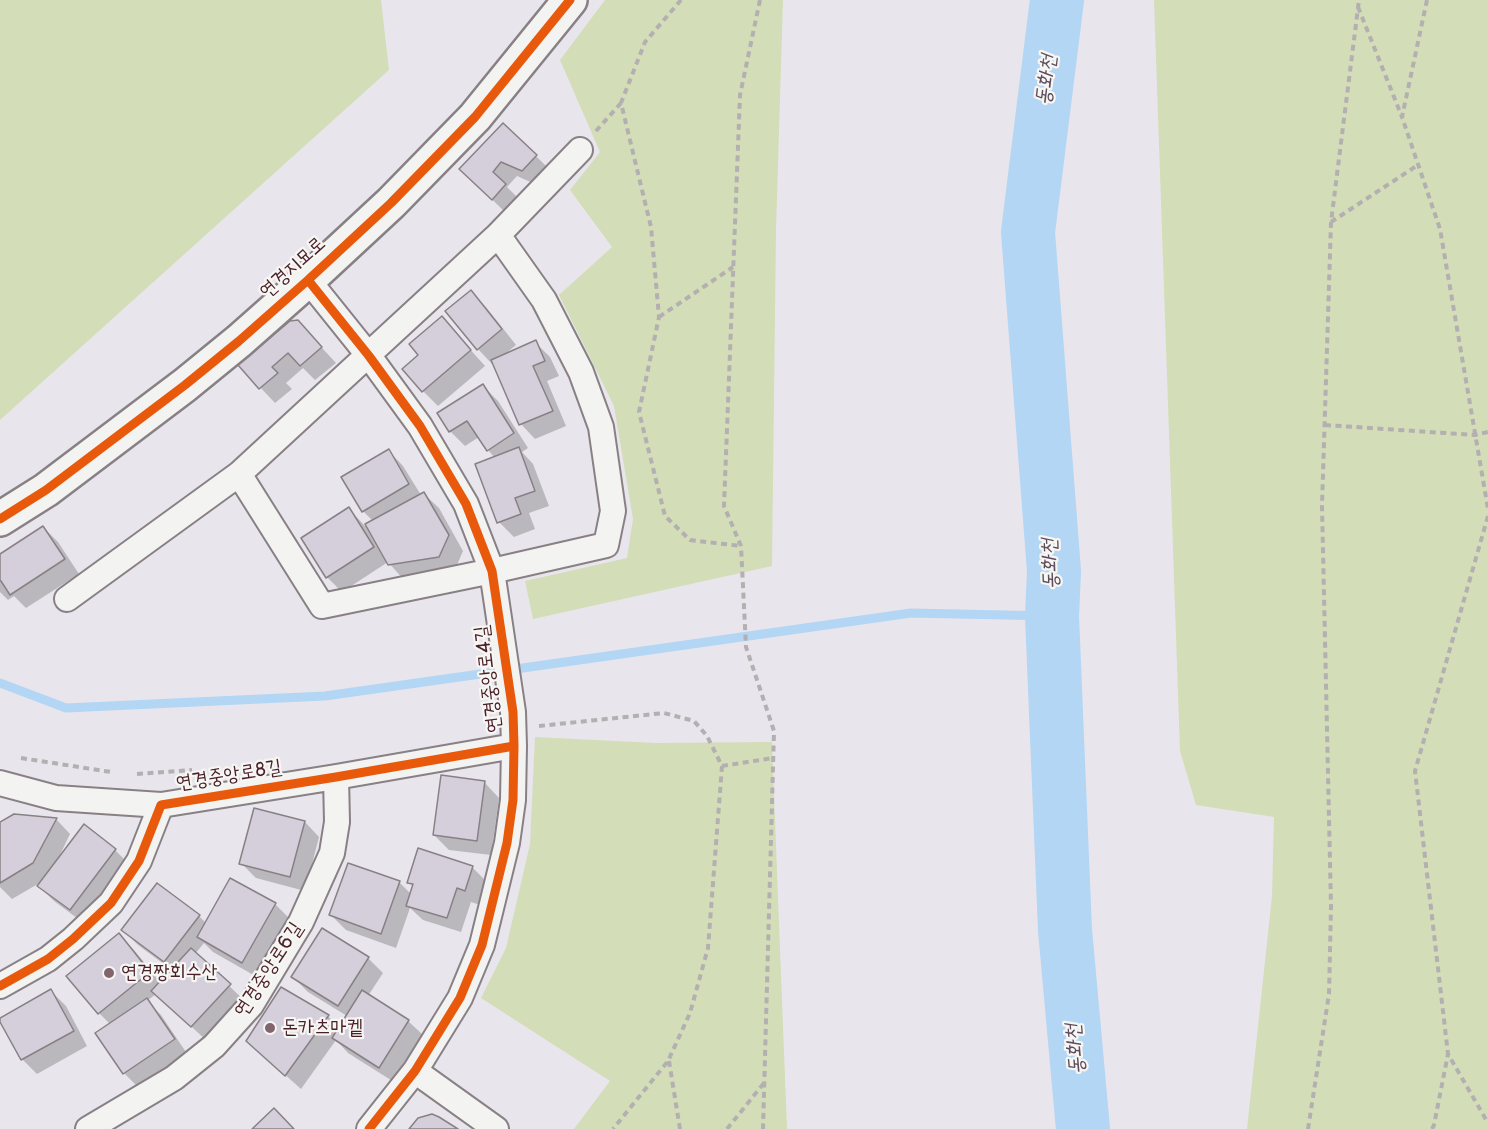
<!DOCTYPE html>
<html>
<head>
<meta charset="utf-8">
<style>
  body { margin:0 }
  canvas { display:block; background:#e8e5ec }
</style>
</head>
<body>
<canvas width="1488" height="1129"></canvas>
<script>
const g = document.querySelector('canvas').getContext('2d');
g.lineJoin = 'round';
function paint(path, color) {
  g.fillStyle = color;
  g.fill(path, 'evenodd');
}
function toPath(rows) {
  const path = new Path2D();
  for (const r of rows) {
    path.moveTo(r[0], r[1]);
    for (let i = 2; i < r.length; i += 2) path.lineTo(r[i], r[i + 1]);
  }
  return path;
}
function stroke(path, color, width, dash) {
  g.strokeStyle = color;
  g.lineWidth = width;
  g.lineCap = dash ? 'butt' : 'round';
  g.setLineDash(dash || []);
  g.stroke(path);
}
function write(font, color, halo, rows, align = 'center') {
  g.font = font + ' Pangolin,"Poor Story",sans-serif';
  g.lineWidth = 4.5;
  g.setLineDash([]);
  g.textBaseline = 'middle';
  g.strokeStyle = halo;
  g.fillStyle = color;
  for (const [text, x, y, turn = 0] of rows) {
    g.save();
    g.translate(x, y);
    g.rotate((+turn || 0) * Math.PI / 180);
    g.textAlign = isNaN(turn) ? turn : align;
    if (halo) g.strokeText(text, 0, 0);
    g.fillText(text, 0, 0);
    g.restore();
  }
}
paint(toPath([
  [0,0,381,0,389,70,0,420],
  [605,0,783,0,776,230,772,566,533,619,525,581,627,558,633,519,614,406,559,295,612,247,570,190,600,152,560,60],
  [1154,0,1488,0,1488,1129,1247,1129,1272,896,1274,817,1196,805,1180,751],
  [535,737,655,743,772,742,787,1129,574,1129,610,1081,481,998,506,948,530,844]
]), '#d3deb8');
paint(toPath([
  [536,156,550,170,537,185,517,176,507,187,520,200,507,214,461,169],
  [471,292,486,307,516,345,504,355,535,342,550,357,559,376,547,381,566,426,535,439,521,424,494,363,492,364,478,349],
  [442,318,485,366,438,406,423,391,420,355],
  [298,322,336,363,315,380,303,368,286,383,292,389,275,403,240,366],
  [483,386,498,401,528,448,522,452,533,464,549,506,529,513,535,529,514,537,499,522,495,458,488,450,479,437,465,446,450,431,439,414],
  [389,451,403,466,421,495,424,494,439,508,463,551,454,572,404,580,388,562,342,592,327,577,349,509,365,526,373,521,363,511,344,478],
  [43,527,58,542,79,574,26,608,14,596,8,600,0,592,0,556],
  [485,783,499,798,491,855,449,850,434,835],
  [56,819,70,834,57,861,85,826,115,850,130,865,85,924,54,901,39,886,43,881,12,899,0,887,0,824],
  [305,822,319,837,305,891,256,878,241,863],
  [472,867,487,882,480,905,471,902,461,932,423,920,410,908,396,948,346,930,331,915,399,882,411,894,414,887,409,882],
  [275,904,290,919,257,977,213,952,204,943,195,954,244,1000,207,1041,156,994,147,1001,161,1015,188,1055,139,1088,124,1073,110,1024,99,1013,69,976,119,935,134,950,161,983,172,970,138,945,123,930,199,916,206,923],
  [368,958,383,973,368,996,408,1021,423,1035,394,1082,348,1053,336,1040,301,1089,263,1055,328,1016,340,1028,347,1016,308,992,293,977],
  [51,991,66,1006,87,1046,37,1074,22,1059]
]), '#0003');
stroke(toPath([
  [0,683,66,708,325,696,911,613,1052,616]
]), '#b3d6f5', 9);
stroke(toPath([
  [1057,0,1028,232,1054,571,1052,616,1065,930,1083,1129]
]), '#b3d6f5', 54);
const building = toPath([
  [503,123,537,155,522,171,501,162,493,172,506,184,492,200,459,169,503,123],
  [471,290,502,329,477,350,445,311,471,290],
  [442,316,471,350,422,392,402,369,418,355,409,344,442,316],
  [298,320,322,347,300,366,288,353,272,367,278,373,259,389,238,365,290,321,298,320],
  [536,340,545,361,533,366,553,411,519,425,491,360,536,340],
  [483,384,514,433,487,451,467,421,449,432,437,413,483,384],
  [519,447,535,491,515,498,521,514,497,523,475,464,519,447],
  [389,449,409,484,362,512,341,477,389,449],
  [424,492,449,535,439,557,388,565,365,524,424,492],
  [349,507,374,547,326,578,301,538,349,507],
  [43,526,65,559,10,595,1,581,0,581,0,554,43,526],
  [441,775,485,781,477,841,433,835,441,775],
  [254,808,305,821,290,877,239,864,254,808],
  [14,814,57,818,33,863,0,883,0,822,14,814],
  [84,824,116,849,70,910,37,886,84,824],
  [418,848,473,866,465,891,457,888,447,918,406,906,413,884,407,883,418,848],
  [348,863,400,881,381,934,329,915,348,863],
  [230,878,276,903,242,963,197,937,230,878],
  [157,883,200,915,164,962,121,930,157,883],
  [322,928,369,957,338,1006,291,977,322,928],
  [119,933,150,972,98,1014,66,976,119,933],
  [191,948,231,984,191,1027,151,991,191,948],
  [281,987,329,1015,285,1076,246,1041,281,987],
  [51,989,74,1031,21,1060,0,1022,0,1018,51,989],
  [362,990,409,1020,379,1068,332,1038,362,990],
  [147,998,175,1039,123,1074,95,1033,147,998],
  [274,1108,294,1129,252,1129,274,1108],
  [432,1114,439,1117,458,1129,409,1129,418,1118,432,1114]
]);
paint(building, '#d5cfdc');
stroke(building, '#898085', 1.5);
const street = toPath([
  [308,280,369,356,420,426,466,504,492,571,513,712,514,746,513,800,507,843,482,945,460,998,415,1071,369,1129],
  [239,474,322,606,492,571,606,545,613,511,601,427,581,372,544,300,498,235],
  [67,599,239,474,498,235,580,150],
  [0,783,56,798,161,805],
  [0,986,48,959,73,939,111,903,139,861,161,805,336,777,514,746],
  [415,1071,496,1129],
  [88,1129,174,1078,214,1046,251,1005,301,922,332,853,337,822,336,777]
]);
const secondary = toPath([
  [0,519,46,490,185,385,239,341,308,280,391,203,475,117,570,0]
]);
stroke(street, '#898085', 28);
stroke(secondary, '#898085', 38);
stroke(toPath([
  [681,0,645,42,621,103,651,227,659,317,639,412,665,516,690,540,741,546],
  [760,0,740,95,724,506,741,546,746,647,774,731,763,1129],
  [1427,0,1402,117,1440,229,1488,509],
  [1358,7,1402,117],
  [596,131,621,103],
  [1331,222,1418,165],
  [659,317,733,267],
  [1325,425,1475,435,1488,432],
  [1488,516,1415,771,1448,1054,1488,1123],
  [539,726,664,713,694,721,707,736,722,766,708,948,690,1013,668,1061,613,1129],
  [21,758,111,772],
  [722,766,773,758],
  [137,774,192,770],
  [669,1061,680,1129],
  [727,1129,764,1083],
  [1308,1129,1329,994,1331,907,1322,506,1331,222,1359,0],
  [1432,1129,1434,1125,1448,1054]
]), '#b4afb0', 4, [6, 4.5]);
stroke(street, '#f3f3f2', 24);
stroke(secondary, '#f3f3f2', 33);
stroke(toPath([
  [308,280,369,356,420,426,466,504,492,571,513,712,514,746,513,800,507,843,482,945,460,998,415,1071,369,1129],
  [0,519,46,490,185,385,239,341,308,280,391,203,475,117,570,0],
  [0,986,48,959,73,939,111,903,139,861,161,805,336,777,514,746]
]), '#e8590c', 9);
for (const [x, y, r, color] of [
  [109,973,6,"#81646f"],
  [270,1028,6,"#81646f"]
]) {
  const dot = new Path2D();
  dot.arc(x, y, r, 0, 2 * Math.PI);
  g.fillStyle = color;
  g.fill(dot);
  stroke(dot, '#f6f6f2', 2);
}
write('20px', '#4a1f2b', '#f6f6f2', [
  ["연경지묘로",293,268,-42],
  ["연경중앙로4길",489,679,-97],
  ["연경중앙로8길",229,776,-9],
  ["연경중앙로6길",269,970,-57]
]);
write('20px', '#4a1f2b', '#f6f6f2', [
  ["연경짱회수산",121,973],
  ["돈카츠마켙",282,1028]
], 'left');
write('italic 21px', '#5e4b5e', '#f6f6f2', [
  ["동화천",1047,80,-83],
  ["동화천",1051,564,-92],
  ["동화천",1076,1049,-95]
]);
</script>
</body>
</html>
